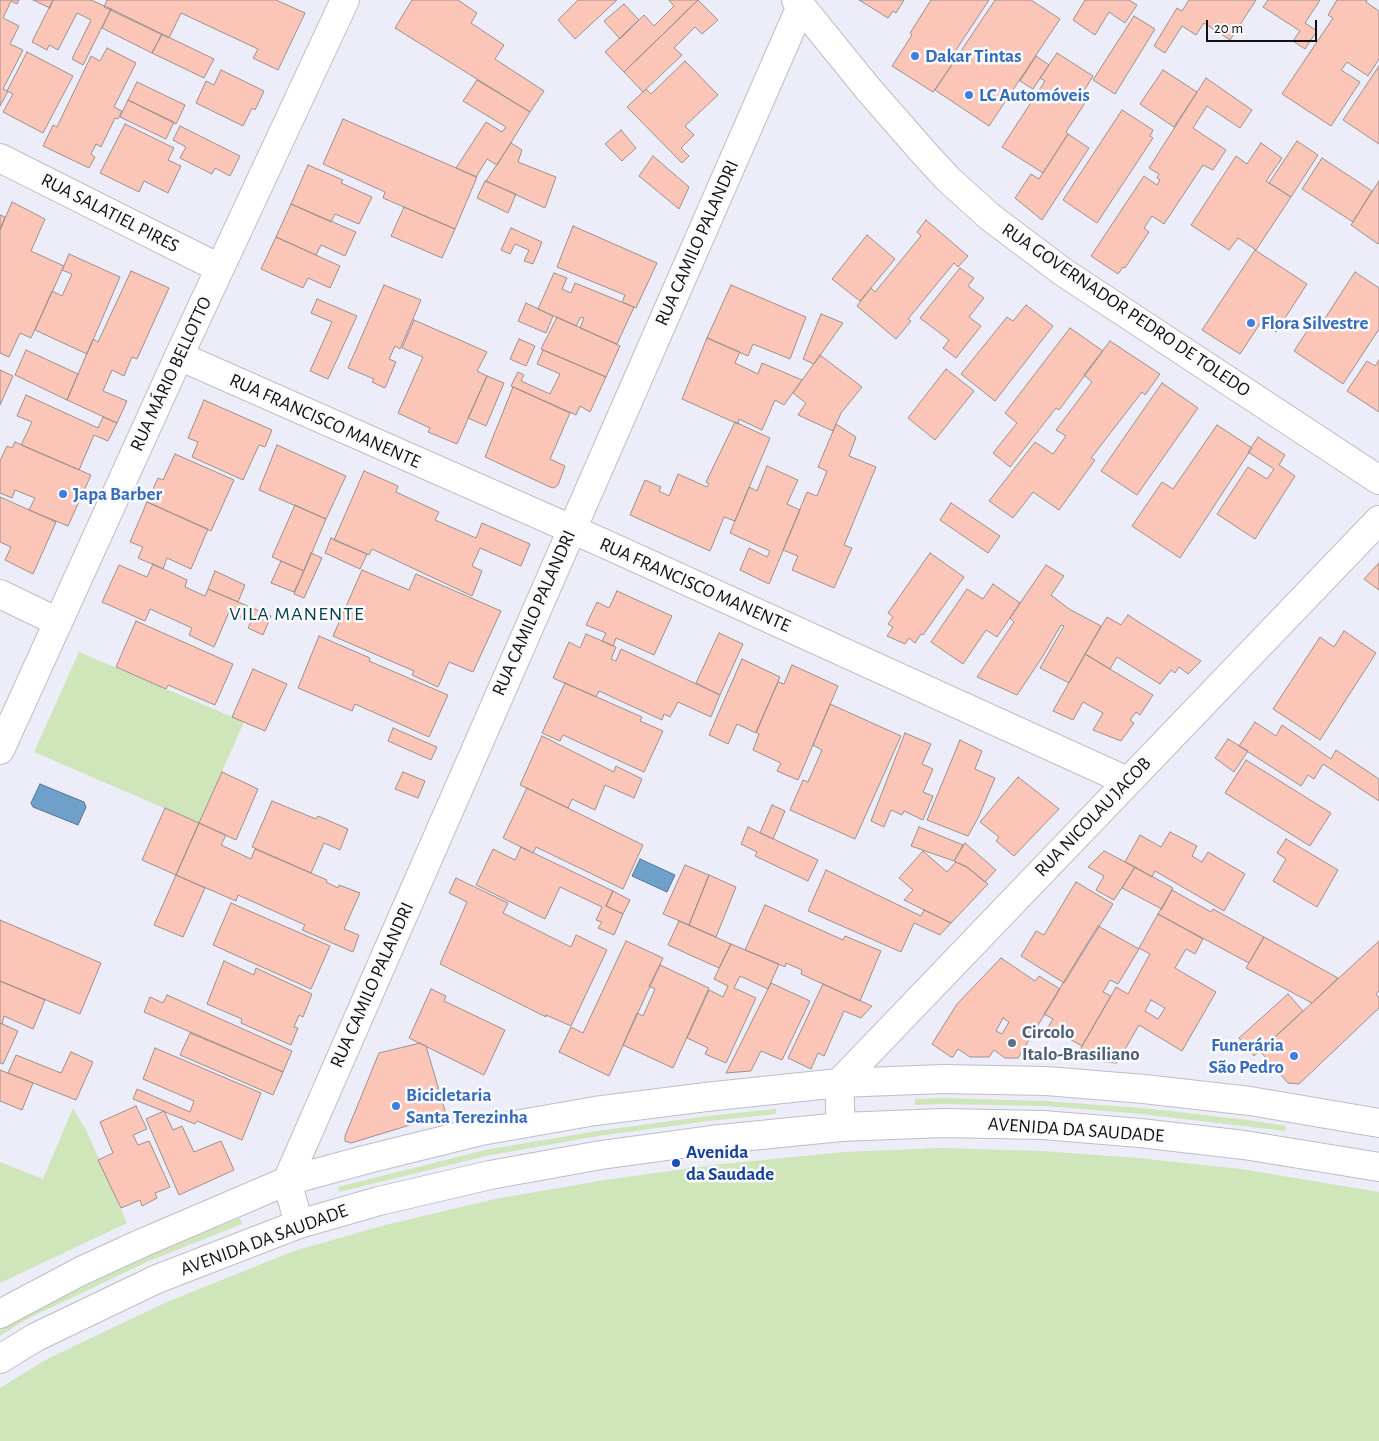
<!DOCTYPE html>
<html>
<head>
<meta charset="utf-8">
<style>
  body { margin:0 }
  #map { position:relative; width:1379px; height:1441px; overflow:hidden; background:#ededf9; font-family:"Alegreya Sans",sans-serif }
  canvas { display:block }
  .scale { position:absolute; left:1206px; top:20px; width:111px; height:22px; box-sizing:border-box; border:2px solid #121216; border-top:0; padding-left:6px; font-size:15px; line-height:18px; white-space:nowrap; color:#121216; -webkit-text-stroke:4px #fbfbfe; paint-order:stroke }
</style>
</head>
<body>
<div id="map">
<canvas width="1379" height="1441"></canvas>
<div class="scale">20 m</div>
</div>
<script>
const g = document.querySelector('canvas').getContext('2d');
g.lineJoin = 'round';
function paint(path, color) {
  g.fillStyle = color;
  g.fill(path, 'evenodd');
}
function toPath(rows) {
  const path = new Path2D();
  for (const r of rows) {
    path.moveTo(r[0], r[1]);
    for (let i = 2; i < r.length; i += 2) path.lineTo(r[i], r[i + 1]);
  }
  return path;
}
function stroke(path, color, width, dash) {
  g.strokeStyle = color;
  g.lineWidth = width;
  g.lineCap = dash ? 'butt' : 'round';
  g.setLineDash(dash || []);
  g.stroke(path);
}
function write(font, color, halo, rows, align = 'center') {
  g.font = font + ' "Alegreya Sans",sans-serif';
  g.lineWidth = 5;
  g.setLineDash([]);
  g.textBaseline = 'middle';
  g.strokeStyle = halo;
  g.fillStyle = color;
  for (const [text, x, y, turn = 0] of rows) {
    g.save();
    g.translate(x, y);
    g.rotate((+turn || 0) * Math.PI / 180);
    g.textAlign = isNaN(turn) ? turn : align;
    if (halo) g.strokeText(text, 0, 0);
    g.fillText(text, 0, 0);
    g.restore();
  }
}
paint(toPath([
  [79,652,244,722,199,823,34,752],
  [943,1098,1045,1101,1143,1108,1248,1120,1286,1126,1285,1131,1142,1114,1045,1106,943,1104,915,1105,915,1099],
  [73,1108,87,1132,127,1223,0,1283,0,1162,43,1179],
  [776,1109,776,1114,709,1121,598,1136,486,1156,339,1192,338,1187,485,1150,597,1131,708,1116],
  [943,1148,1042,1151,1138,1158,1241,1169,1379,1192,1379,1441,0,1441,0,1388,49,1358,167,1302,294,1251,385,1225,495,1199,605,1180,714,1165,843,1152],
  [240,1218,242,1224,149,1261,27,1319,0,1336,0,1330,25,1315,147,1256]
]), '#cfe5ba');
const water = toPath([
  [40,784,84,802,86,807,78,825,33,807,31,803,40,784],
  [640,859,675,875,667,892,632,876,640,859]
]);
paint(water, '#6fa0c9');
stroke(water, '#537593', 1);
const building = toPath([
  [0,0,19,0,17,4,11,1,3,18,19,26,10,44,23,50,3,89,8,91,0,106,0,0],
  [33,0,53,0,50,8,33,0],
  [53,0,91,0,111,9,83,65,72,59,91,20,77,13,58,50,49,45,47,50,32,42,53,0],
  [107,0,276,0,305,13,278,70,253,58,258,49,181,13,169,38,104,7,107,0],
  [412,0,458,0,477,13,471,23,504,45,495,59,544,91,530,112,395,28,412,0],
  [578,0,617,0,575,39,558,20,578,0],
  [669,0,698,0,624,72,605,52,644,15,654,26,674,6,669,0],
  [698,0,718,20,702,34,695,27,674,48,682,55,643,92,624,72,698,0],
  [859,0,904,0,896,13,893,11,888,18,859,0],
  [931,0,989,0,952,56,956,59,933,92,892,66,912,35,910,33,931,0],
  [995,0,1031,0,1060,19,989,126,935,90,995,0],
  [1085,0,1129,0,1137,5,1125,23,1109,12,1095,35,1073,20,1085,0],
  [1189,0,1256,0,1230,40,1204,23,1196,35,1182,26,1165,53,1154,46,1177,8,1182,11,1189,0],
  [1268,0,1320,0,1305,23,1317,31,1305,49,1293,41,1300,31,1263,7,1268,0],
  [1337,0,1367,0,1366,2,1379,11,1379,59,1368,76,1347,62,1341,70,1360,82,1331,126,1282,94,1333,18,1328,15,1337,0],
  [624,4,639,20,620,39,604,21,624,4],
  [111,9,162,34,152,53,102,28,111,9],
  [1134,16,1155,29,1115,94,1093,80,1134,16],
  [162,34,214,59,204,78,152,53,162,34],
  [107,48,136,63,114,107,122,111,118,119,115,118,101,147,96,144,91,154,95,157,89,168,43,146,53,125,57,127,91,56,100,61,107,48],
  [27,52,73,76,43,133,3,112,13,94,7,91,27,52],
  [1057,53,1093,76,1079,99,1085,103,1066,132,1068,134,1043,173,1002,147,1045,81,1040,78,1057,53],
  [1036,56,1049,65,1033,89,1020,81,1036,56],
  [685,61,718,95,685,126,694,135,681,148,689,156,682,163,627,107,646,89,651,94,685,61],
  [1379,66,1379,144,1343,120,1379,66],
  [221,70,264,91,255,110,252,108,243,126,196,103,206,81,214,85,221,70],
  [1163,70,1197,92,1174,127,1140,104,1163,70],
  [1206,78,1252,110,1240,128,1207,106,1193,128,1226,150,1213,170,1203,165,1164,224,1152,216,1144,228,1149,232,1125,268,1123,267,1118,274,1091,256,1144,176,1157,185,1160,180,1157,178,1159,174,1149,168,1206,78],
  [477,80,530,112,497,165,487,159,476,177,456,168,486,122,502,132,506,127,463,101,477,80],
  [137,82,185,105,176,124,128,100,137,82],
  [128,100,174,122,166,139,120,117,128,100],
  [1122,110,1153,130,1150,136,1153,138,1097,223,1063,200,1122,110],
  [343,119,477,177,455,229,383,198,385,192,323,164,343,119],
  [125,124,174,148,168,160,181,166,168,193,144,181,139,192,100,173,125,124],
  [180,126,240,156,230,176,215,168,212,174,180,158,186,147,173,140,180,126],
  [621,130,636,148,622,161,605,144,621,130],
  [1068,134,1089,148,1042,220,1015,198,1031,174,1039,179,1068,134],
  [1297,141,1318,155,1291,197,1269,183,1297,141],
  [511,143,522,150,518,162,556,177,545,208,486,181,511,143],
  [1261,143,1282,158,1266,181,1291,197,1256,250,1238,238,1229,250,1191,225,1236,156,1247,164,1261,143],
  [653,156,689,187,679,209,639,176,653,156],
  [1322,158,1372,191,1353,222,1302,189,1322,158],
  [308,165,343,180,341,183,372,197,359,224,335,214,331,222,291,204,308,165],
  [485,181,516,194,508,213,477,198,485,181],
  [1379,181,1379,243,1378,244,1351,225,1379,181],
  [12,202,45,219,31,251,64,266,31,338,20,333,9,357,0,353,0,230,12,202],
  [291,204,356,232,345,256,321,245,316,255,276,237,291,204],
  [404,207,455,229,442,258,391,236,404,207],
  [0,215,5,217,0,230,0,215],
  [926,220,968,256,958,267,954,263,908,319,911,321,896,339,857,306,871,288,875,292,921,236,917,232,926,220],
  [573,226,657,263,636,308,622,302,625,295,557,267,573,226],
  [511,228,542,242,533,264,524,261,529,250,515,244,510,254,501,250,511,228],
  [867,235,895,259,860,301,832,279,867,235],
  [276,237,340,266,330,288,308,278,303,288,261,269,276,237],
  [1255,250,1307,284,1276,332,1261,322,1240,354,1202,330,1255,250],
  [69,254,120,277,87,354,35,330,52,291,62,296,72,274,62,270,69,254],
  [960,268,974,278,968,286,984,298,969,317,981,326,956,358,943,348,949,340,920,318,960,268],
  [131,271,169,288,137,359,132,357,124,376,112,370,103,391,127,401,117,423,67,400,93,339,98,342,131,271],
  [1355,272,1379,288,1379,329,1343,384,1294,351,1315,319,1322,323,1355,272],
  [554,273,567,278,562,289,571,293,575,283,634,307,617,344,580,328,584,318,581,317,576,326,538,309,554,273],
  [384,285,421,300,400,349,395,346,389,359,396,362,385,388,372,382,374,379,348,368,384,285],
  [731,285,806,317,790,359,753,344,748,356,707,338,731,285],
  [317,299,357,316,328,379,310,371,332,322,311,313,317,299],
  [526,303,553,316,546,333,518,321,526,303],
  [1026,305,1053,326,995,401,961,374,1007,317,1013,321,1026,305],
  [821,314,843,323,814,364,803,359,821,314],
  [557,317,620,346,606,377,541,349,557,317],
  [414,320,487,352,477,371,487,376,457,444,428,432,430,428,398,413,423,357,402,348,414,320],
  [1070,328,1103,351,1059,410,1056,408,1010,467,993,453,1017,423,1005,413,1070,328],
  [707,338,740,352,735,363,758,374,762,363,802,380,784,405,775,400,762,430,739,419,738,424,682,399,707,338],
  [519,339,535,346,526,366,510,359,519,339],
  [1110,341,1160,374,1145,395,1142,392,1091,458,1095,460,1059,510,1033,492,1013,518,989,501,1035,442,1053,454,1066,436,1056,430,1092,382,1084,375,1110,341],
  [26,350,78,374,67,400,15,375,26,350],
  [543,350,606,377,590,412,580,406,576,415,511,386,518,372,524,375,521,381,550,394,560,374,537,364,543,350],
  [820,355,862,387,841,413,833,431,798,415,806,403,793,393,820,355],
  [1379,360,1379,412,1347,391,1367,361,1375,366,1379,360],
  [946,369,974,391,935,440,908,418,946,369],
  [0,370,13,376,0,405,0,370],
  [487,376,504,383,486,426,468,418,487,376],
  [1162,383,1198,408,1137,495,1101,471,1162,383],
  [513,387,570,413,550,459,565,466,558,485,554,488,550,487,485,457,513,387],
  [26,395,98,428,103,417,117,423,108,441,94,435,79,470,21,445,32,422,17,416,26,395],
  [204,400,272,430,265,447,259,445,243,480,192,457,198,442,188,438,204,400],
  [735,422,770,438,735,521,724,517,710,551,630,515,645,480,661,487,659,491,669,496,678,474,707,487,709,484,706,482,735,422],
  [836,424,856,437,849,456,876,467,844,545,852,548,834,588,792,570,798,556,783,550,807,492,817,496,827,471,818,467,836,424],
  [1217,425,1252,448,1180,558,1132,526,1162,482,1173,489,1217,425],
  [1258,437,1285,455,1279,465,1295,476,1255,539,1217,514,1248,467,1267,479,1274,469,1248,452,1258,437],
  [15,442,91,475,68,526,29,510,35,498,15,490,12,498,0,493,0,461,7,446,12,448,15,442],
  [277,445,346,476,326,519,259,490,277,445],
  [175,454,234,480,211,531,147,502,158,478,163,480,175,454],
  [767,466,798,480,787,504,800,510,769,584,740,570,749,548,767,557,770,551,730,533,749,487,757,491,767,466],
  [364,471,398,486,396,492,439,512,435,520,476,538,482,523,530,544,521,566,480,548,472,566,482,571,472,596,372,549,369,555,334,540,364,471],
  [0,497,56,522,33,574,5,560,11,547,0,542,0,497],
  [147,502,208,529,191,569,167,558,163,569,138,558,143,547,130,542,147,502],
  [951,503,1000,536,988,553,940,520,951,503],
  [295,505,326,519,304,571,272,557,295,505],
  [331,538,367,554,360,569,325,553,331,538],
  [311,553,322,558,304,598,294,594,311,553],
  [930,553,964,577,923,635,921,634,915,643,909,638,905,644,887,636,893,627,888,624,893,617,888,613,930,553],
  [281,561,304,571,294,592,271,583,281,561],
  [1379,563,1379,590,1364,579,1379,563],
  [153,564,187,580,185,587,205,596,208,589,271,616,263,635,248,628,251,622,229,612,214,647,189,635,192,628,150,609,145,621,102,602,119,565,147,577,153,564],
  [1046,565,1064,576,1051,595,1069,609,1101,626,1069,683,1040,668,1064,626,1061,625,1043,656,1017,695,977,677,1014,622,1010,618,1046,565],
  [362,570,409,590,416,574,501,611,473,672,449,662,438,687,412,675,414,671,333,636,362,570],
  [215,571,245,585,238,602,208,589,215,571],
  [993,584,1020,603,997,637,986,630,963,664,931,642,967,589,983,599,993,584],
  [617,591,672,616,654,655,616,638,613,646,602,641,606,633,586,625,597,602,609,608,617,591],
  [1128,615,1137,621,1201,661,1188,674,1179,667,1175,673,1171,670,1160,684,1117,657,1110,669,1085,654,1107,617,1121,625,1128,615],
  [136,621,233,664,215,705,168,685,166,689,116,667,136,621],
  [1344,631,1376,653,1320,740,1273,709,1320,637,1334,647,1344,631],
  [719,633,743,644,720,695,696,683,719,633],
  [586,634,616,647,611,659,616,661,621,649,720,695,711,717,678,702,670,717,664,714,662,720,599,691,596,697,553,678,569,642,580,648,586,634],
  [319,636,370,658,369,661,448,695,429,737,355,704,352,711,298,688,319,636],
  [1085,654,1153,695,1140,715,1136,712,1130,720,1134,723,1121,741,1093,730,1103,713,1083,702,1073,720,1053,711,1085,654],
  [742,659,780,677,756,733,737,724,728,744,709,735,742,659],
  [792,665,838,686,798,780,777,771,781,763,753,750,759,734,756,732,778,682,784,684,792,665],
  [253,669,287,684,265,731,232,717,253,669],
  [565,683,642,717,640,721,663,731,644,772,563,735,560,741,542,733,565,683],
  [830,704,901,736,855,839,790,810,803,780,808,782,822,750,813,745,830,704],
  [1255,722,1276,736,1282,725,1331,759,1336,750,1379,779,1379,801,1323,764,1314,779,1308,775,1301,786,1239,746,1255,722],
  [393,728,437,747,431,760,388,741,393,728],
  [905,733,931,744,922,764,933,769,923,792,933,796,923,820,904,811,902,815,891,810,884,827,871,821,905,733],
  [542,736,614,772,616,766,642,779,634,798,605,785,595,810,572,799,568,808,520,785,542,736],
  [1228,739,1248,751,1234,772,1215,758,1228,739],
  [960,740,982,751,975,769,995,778,978,818,968,836,927,820,960,740],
  [1246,760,1331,813,1310,846,1225,793,1246,760],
  [222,772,258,789,236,840,199,823,222,772],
  [403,772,425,781,418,798,395,789,403,772],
  [1018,777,1059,809,1014,856,996,841,999,837,980,822,1018,777],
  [527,788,643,845,623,889,536,847,533,853,503,838,527,788],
  [272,801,316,819,318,816,348,829,340,850,324,843,311,873,252,847,272,801],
  [772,805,785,811,773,839,760,833,772,805],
  [165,808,199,823,176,875,142,860,165,808],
  [199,823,226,835,221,845,251,859,255,849,327,880,326,882,338,888,339,885,360,893,344,929,359,935,353,952,302,930,305,925,238,895,236,901,176,875,199,823],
  [748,827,818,860,808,881,755,856,757,852,741,844,748,827],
  [919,827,963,845,954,861,911,846,919,827],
  [1170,832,1197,846,1192,856,1202,862,1208,852,1245,874,1224,911,1155,871,1152,877,1125,862,1140,835,1161,847,1170,832],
  [1286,839,1338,870,1317,907,1273,881,1286,859,1277,853,1286,839],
  [965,843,996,870,985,882,967,867,954,861,965,843],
  [521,847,613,891,606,906,623,914,614,935,598,928,602,922,596,920,602,907,560,887,545,919,476,885,493,849,515,860,521,847],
  [923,851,947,872,956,862,967,867,988,884,951,923,904,900,913,890,899,878,923,851],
  [1104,851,1135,867,1114,900,1096,890,1104,876,1088,867,1104,851],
  [685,865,709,875,689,925,663,914,685,865],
  [1135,867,1173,888,1162,909,1122,888,1135,867],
  [826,870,921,916,924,910,951,923,940,935,914,923,901,952,808,911,826,870],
  [176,875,205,888,183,937,154,925,176,875],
  [709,875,736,887,716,937,689,925,709,875],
  [456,878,508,903,503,913,571,947,576,935,607,950,571,1026,546,1015,546,1017,440,964,467,902,449,893,456,878],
  [1076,882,1113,904,1064,983,1021,956,1036,931,1044,935,1076,882],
  [1172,890,1211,912,1213,909,1264,937,1249,963,1158,914,1172,890],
  [613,891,630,900,623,914,606,906,613,891],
  [231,903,330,946,311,989,213,945,231,903],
  [765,905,843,940,845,936,881,951,860,1001,801,974,802,970,786,963,785,967,745,950,765,905],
  [1158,914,1203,939,1195,954,1186,949,1175,968,1216,992,1182,1051,1139,1025,1117,1063,1074,1060,1116,987,1128,994,1150,954,1139,948,1158,914],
  [1151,1000,1165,1008,1158,1019,1145,1011,1151,1000],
  [0,920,101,963,80,1014,0,981,0,920],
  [679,921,731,944,719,968,668,945,679,921],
  [1098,926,1139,949,1118,984,1110,980,1103,992,1111,996,1082,1046,1048,1027,1053,1019,1044,1014,1098,926],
  [1264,937,1338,978,1312,1003,1246,968,1264,937],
  [626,941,663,958,609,1076,559,1052,571,1027,583,1033,626,941],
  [1379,941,1379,991,1376,994,1379,998,1379,1008,1299,1084,1288,1083,1260,1051,1379,941],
  [731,944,779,964,768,989,740,976,734,988,756,998,726,1063,705,1054,708,1048,687,1038,709,990,723,997,728,986,714,979,731,944],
  [1001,958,1035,981,1039,976,1060,989,1018,1058,1005,1058,994,1050,989,1057,970,1057,958,1049,953,1057,951,1057,932,1044,957,1004,1001,958],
  [1003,1018,1009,1022,1002,1034,996,1031,1003,1018],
  [224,961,254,975,256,968,312,994,303,1017,299,1015,294,1027,298,1028,291,1045,241,1023,242,1019,207,1004,224,961],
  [660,965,709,988,673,1068,623,1045,637,1013,643,1016,655,989,649,986,660,965],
  [0,981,45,1000,33,1029,4,1016,2,1024,0,1023,0,981],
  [771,983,810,1001,782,1060,761,1051,751,1071,726,1073,771,983],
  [823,984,872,1006,861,1018,844,1011,824,1056,818,1053,811,1069,788,1058,823,984],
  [431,989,446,996,444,1001,505,1030,484,1075,409,1038,431,989],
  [1288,994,1303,1011,1254,1056,1239,1038,1288,994],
  [167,995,292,1051,283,1072,144,1012,150,997,163,1003,167,995],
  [0,1023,18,1031,3,1064,0,1063,0,1023],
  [190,1033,283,1072,273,1095,180,1055,190,1033],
  [420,1043,426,1046,446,1114,351,1143,345,1141,345,1136,379,1053,420,1043],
  [155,1048,261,1093,242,1140,197,1121,195,1124,133,1099,137,1089,190,1112,194,1101,143,1079,155,1048],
  [71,1052,93,1062,76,1100,8,1073,16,1055,61,1073,71,1052],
  [0,1070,33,1083,22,1110,0,1101,0,1070],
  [136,1106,147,1129,133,1135,138,1145,149,1141,170,1187,155,1193,157,1198,142,1206,140,1200,121,1208,98,1160,113,1153,100,1122,136,1106],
  [164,1111,173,1130,182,1126,194,1152,221,1141,234,1170,179,1195,146,1119,164,1111]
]);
paint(building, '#fbc5b7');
stroke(building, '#9d908d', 1);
const street = toPath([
  [0,158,219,268],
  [179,356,603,543,1127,781],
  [0,594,58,622],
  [0,750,179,356,345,0],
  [299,1224,287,1181,801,6]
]);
const secondary = toPath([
  [796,0,869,90,925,154,948,179,990,217,1063,272,1379,480],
  [841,1127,839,1083,1379,520],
  [0,1314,81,1271,142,1243,287,1181,368,1159,481,1131,595,1111,706,1097,839,1083,943,1079,1046,1081,1144,1089,1250,1101,1379,1123],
  [0,1359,36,1337,157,1279,299,1224,379,1201,490,1175,601,1155,711,1140,841,1127,943,1123,1043,1125,1140,1133,1244,1145,1379,1167]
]);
stroke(street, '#bebec9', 30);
stroke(secondary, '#bebec9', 30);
stroke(street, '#fff', 28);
stroke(secondary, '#fff', 28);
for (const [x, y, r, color] of [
  [915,56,5,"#3f7fe0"],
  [969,95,5,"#3f7fe0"],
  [1251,323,5,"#3f7fe0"],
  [63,494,5,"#3f7fe0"],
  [1012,1043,5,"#5c6f8a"],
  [1294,1056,5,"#3f7fe0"],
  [396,1106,5,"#3f7fe0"],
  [676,1163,5,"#1a4fb4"]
]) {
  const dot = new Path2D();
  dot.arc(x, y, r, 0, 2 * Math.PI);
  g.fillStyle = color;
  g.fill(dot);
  stroke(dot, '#fbfbfe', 2);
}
write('bold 19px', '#366cbe', '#fbfbfe', [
  ["Dakar Tintas",925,56],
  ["LC Automóveis",979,95],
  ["Flora Silvestre",1261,323],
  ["Japa Barber",73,494],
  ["Funerária",1284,1045,"right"],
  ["São Pedro",1284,1067,"right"],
  ["Bicicletaria",406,1095],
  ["Santa Terezinha",406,1117]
], 'left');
write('19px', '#121216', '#fbfbfe', [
  ["RUA SALATIEL PIRES",110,213,27],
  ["RUA CAMILO PALANDRI",697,243,-66],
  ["RUA GOVERNADOR PEDRO DE TOLEDO",1126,310,34],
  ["RUA MÁRIO BELLOTTO",171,374,-65],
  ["RUA FRANCISCO MANENTE",325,421,24],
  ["RUA FRANCISCO MANENTE",695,585,24],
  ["RUA CAMILO PALANDRI",534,613,-66],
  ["RUA NICOLAU JACOB",1093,817,-46],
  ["RUA CAMILO PALANDRI",372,985,-66],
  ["AVENIDA DA SAUDADE",1076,1130,4],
  ["AVENIDA DA SAUDADE",264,1240,-20]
]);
write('bold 19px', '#4e5e75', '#fbfbfe', [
  ["Circolo",1022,1032],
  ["Italo-Brasiliano",1022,1054]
], 'left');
write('bold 19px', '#164399', '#fbfbfe', [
  ["Avenida",686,1152],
  ["da Saudade",686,1174]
], 'left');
g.letterSpacing = '1px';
write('20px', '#033f4d', '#fbfbfe', [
  ["VILA MANENTE",297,614]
]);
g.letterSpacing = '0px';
</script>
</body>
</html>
